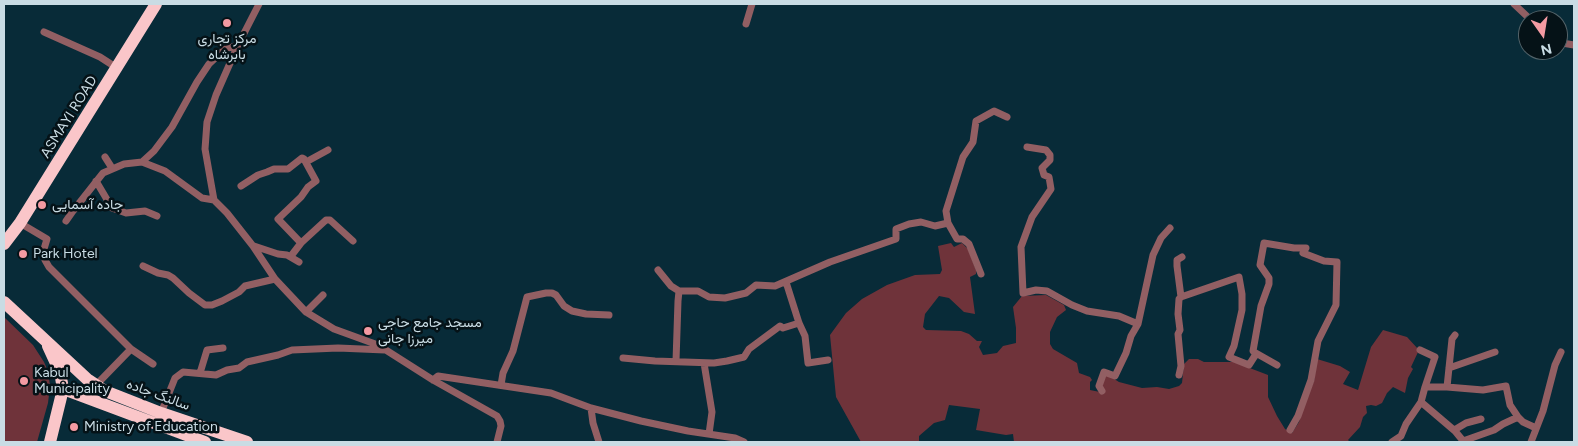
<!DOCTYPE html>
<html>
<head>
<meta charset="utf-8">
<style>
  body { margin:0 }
  #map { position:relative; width:1578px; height:446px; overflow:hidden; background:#082b38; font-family:Figtree,sans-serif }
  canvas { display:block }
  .frame { position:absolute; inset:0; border:5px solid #c9dce4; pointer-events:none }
  .north { position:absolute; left:1518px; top:10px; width:50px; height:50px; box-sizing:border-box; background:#051217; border:1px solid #536369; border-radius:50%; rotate:167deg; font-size:14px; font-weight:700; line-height:20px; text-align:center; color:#c9dce4 }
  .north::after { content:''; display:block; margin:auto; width:18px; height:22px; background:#f49aa2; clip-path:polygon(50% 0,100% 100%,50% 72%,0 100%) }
</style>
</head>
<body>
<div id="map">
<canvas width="1578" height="446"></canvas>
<div class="frame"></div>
<div class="north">N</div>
</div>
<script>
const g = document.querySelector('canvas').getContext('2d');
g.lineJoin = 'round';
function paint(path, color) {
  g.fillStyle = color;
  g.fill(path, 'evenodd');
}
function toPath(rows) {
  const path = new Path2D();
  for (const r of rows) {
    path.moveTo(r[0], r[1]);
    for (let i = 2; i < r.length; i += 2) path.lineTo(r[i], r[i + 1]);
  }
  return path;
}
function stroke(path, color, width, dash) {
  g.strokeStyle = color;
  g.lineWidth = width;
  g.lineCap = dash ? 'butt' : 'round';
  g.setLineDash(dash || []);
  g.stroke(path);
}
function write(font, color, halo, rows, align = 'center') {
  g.font = font + ' Figtree,Vazirmatn,sans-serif';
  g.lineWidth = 5;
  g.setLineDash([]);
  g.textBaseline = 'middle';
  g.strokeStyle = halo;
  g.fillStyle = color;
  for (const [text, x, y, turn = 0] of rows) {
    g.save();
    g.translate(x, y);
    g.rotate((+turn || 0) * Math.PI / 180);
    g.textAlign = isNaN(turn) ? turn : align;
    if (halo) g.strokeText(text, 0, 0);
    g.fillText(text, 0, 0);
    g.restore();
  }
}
paint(toPath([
  [951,243,954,247,962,243,968,249,976,270,976,274,970,277,975,314,964,312,949,298,939,296,925,314,923,327,926,330,961,331,969,334,977,341,982,341,979,347,983,355,997,353,1003,346,1016,343,1016,328,1013,307,1022,296,1046,295,1064,305,1066,310,1057,317,1050,332,1050,344,1053,349,1077,363,1079,373,1090,377,1092,380,1090,382,1090,390,1100,392,1104,376,1108,375,1119,382,1142,388,1157,387,1169,389,1179,386,1182,383,1184,364,1189,359,1198,359,1204,362,1234,362,1268,375,1268,397,1277,416,1285,429,1292,433,1299,422,1303,408,1314,381,1317,359,1340,366,1350,372,1343,384,1358,390,1371,347,1383,330,1407,337,1419,350,1411,367,1413,369,1408,378,1405,393,1393,387,1387,393,1382,403,1376,406,1371,405,1366,406,1367,413,1363,417,1360,427,1348,440,1350,442,1014,442,1013,434,1006,435,976,430,980,409,949,405,945,420,934,423,919,436,919,442,861,442,836,397,830,335,846,313,862,299,887,285,915,275,940,274,942,270,938,246],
  [4,317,33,345,44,362,48,371,50,386,48,403,37,442,4,442]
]), '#6f333a');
stroke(toPath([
  [259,4,238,45,216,95,207,122,205,149,214,200,227,213,253,246,275,279,306,312,334,329,378,345,433,380,497,416,500,421,501,426,497,442],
  [1514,4,1531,20],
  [746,24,752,4],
  [44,32,100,57,117,68],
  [1558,40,1562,43,1574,45],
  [1027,147,1046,150,1050,155,1050,160,1042,168,1044,175,1049,177,1051,189,1032,217,1021,247,1023,293,1036,290,1047,291,1072,305,1087,311,1119,316,1138,324],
  [105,157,112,168],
  [142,162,165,171,202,198,214,200],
  [306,162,328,150],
  [96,181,112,208,126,213,145,211,157,216],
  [241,186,258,175,267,172,274,169,288,169,302,158,304,159,316,181,308,187,301,197,278,219,301,243],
  [66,221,73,211,103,173,124,164,142,162,154,151,172,127,197,82,209,64,225,49,238,45],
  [20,223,47,239,44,249,45,260,49,267,131,349,153,364],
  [254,246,278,254,287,255,299,262],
  [291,256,301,243,326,220,330,220,353,241],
  [143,266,158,273,168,275,173,278,189,293,205,305,212,305,222,301,239,292,245,286,275,279],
  [658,270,671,286,679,291,698,291,709,297,725,298,746,293,756,285,775,286,830,262,896,239,896,229,909,224,921,222,935,226,948,223],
  [981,274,969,244,963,239,957,239,948,223,946,211,963,157,973,142,976,121,994,111,1007,117],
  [786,282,799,323,805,336,808,363,828,360],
  [1181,297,1239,277,1242,294,1242,310,1234,346,1229,357,1249,365,1256,354,1253,351,1261,306,1269,284,1269,278,1260,265,1264,243,1294,248,1306,248,1303,253,1324,261,1337,262,1336,305,1318,341,1311,380,1298,416,1290,430],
  [306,312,323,295],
  [1420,350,1435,357,1425,387],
  [1254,352,1277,365],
  [623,358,655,361,714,363,727,361,744,357,749,349,780,326,783,328,799,323],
  [676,361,678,301,679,291],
  [704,363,712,412,709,434],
  [1449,368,1495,352],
  [200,373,207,350,223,348],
  [1179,375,1181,366,1178,334,1180,330,1178,314,1179,299,1181,297,1177,266,1177,260,1182,257],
  [433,380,438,376,551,393,591,408,641,421,688,431,735,438,744,442],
  [96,385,131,349],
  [501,385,503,373,513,351,527,297,546,293,552,293,556,295,564,306,572,311,586,314,609,315],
  [1447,387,1452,339,1455,335],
  [1102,391,1099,386,1104,372,1115,376,1126,353,1131,336,1138,324,1153,255,1161,238,1170,228],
  [1421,402,1425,387,1447,387,1483,390,1506,386,1510,405,1518,417,1523,422,1536,428],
  [591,408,593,423,599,442],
  [161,413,175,378,183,372,216,375,227,370,239,368,247,362,278,355,292,350,338,348,385,350],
  [1455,431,1456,429,1466,423,1481,419],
  [1463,441,1494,430,1503,424,1518,417],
  [1392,442,1401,436,1406,424,1421,402,1455,431,1464,442],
  [1531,442,1543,411,1555,365,1561,352]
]), '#925f63', 7);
stroke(toPath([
  [4,244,20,223,156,4],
  [4,302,87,379,105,391,161,413,247,442],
  [48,346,60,372,63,389,50,442],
  [63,389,205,442]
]), '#fac6c9', 12);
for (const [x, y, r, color] of [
  [227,23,5,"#f49aa2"],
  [42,205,5,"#f49aa2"],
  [23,254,5,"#f49aa2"],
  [368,331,5,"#f49aa2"],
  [24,381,5,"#f49aa2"],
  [74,427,5,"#f49aa2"]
]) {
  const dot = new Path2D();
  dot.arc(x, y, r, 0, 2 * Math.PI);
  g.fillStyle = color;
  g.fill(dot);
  stroke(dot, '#051217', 2);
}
write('14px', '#c9dce4', '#051217', [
  ["مرکز تجاری",227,39,"center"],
  ["بابرشاه",227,55,"center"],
  ["جاده آسمایی",52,205],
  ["Park Hotel",33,254],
  ["مسجد جامع حاجی",378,323],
  ["میرزا جانی",378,339],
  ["Kabul",34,373],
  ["Municipality",34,389],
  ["Ministry of Education",84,427]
], 'left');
write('14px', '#c9dce4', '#051217', [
  ["ASMAYI ROAD",69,117,-58],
  ["سالنگ جاده",158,395,20]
]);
</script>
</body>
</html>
